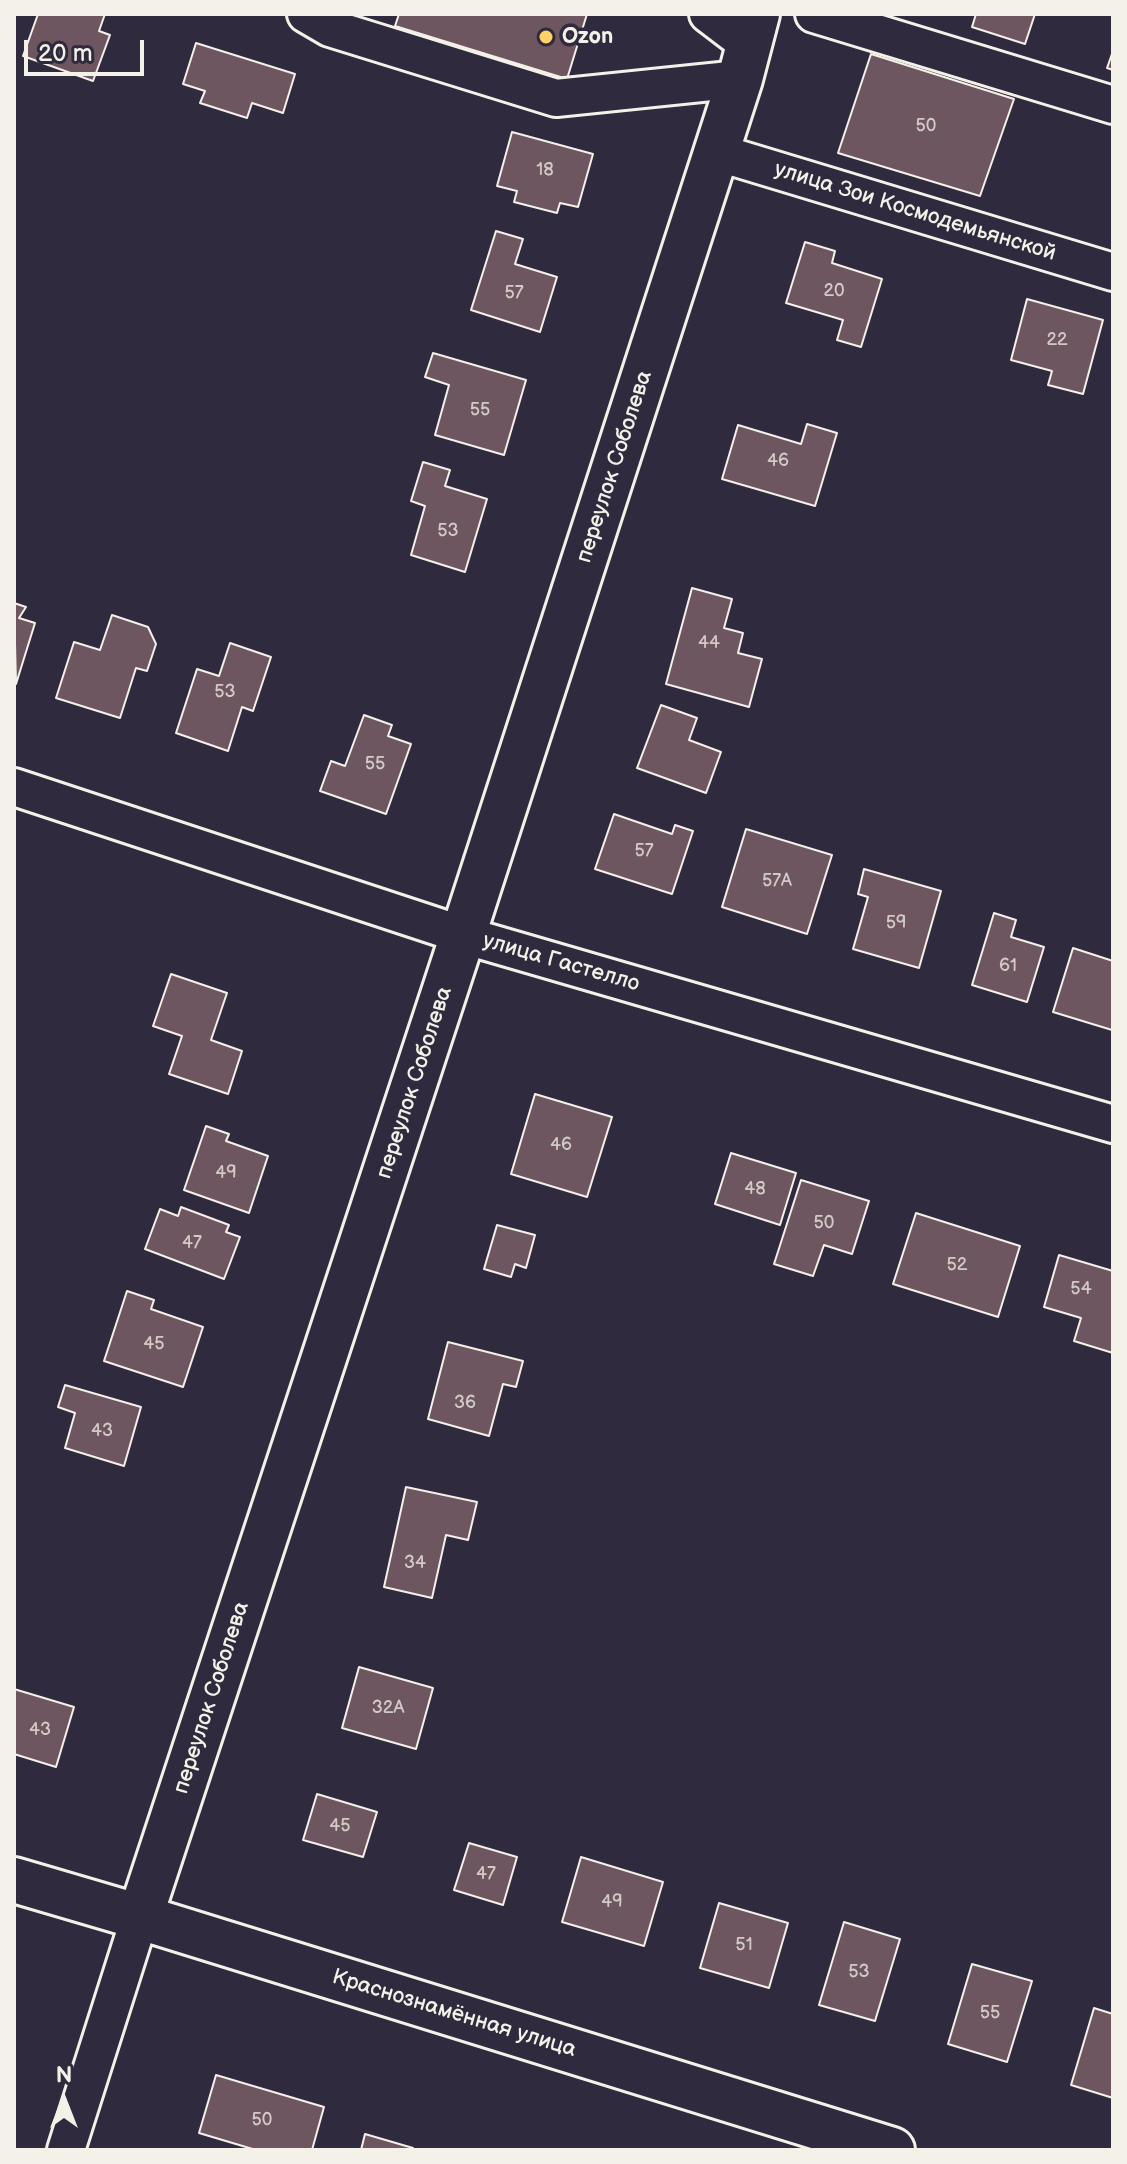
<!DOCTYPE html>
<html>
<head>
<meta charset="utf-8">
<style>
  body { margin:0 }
  #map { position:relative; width:1127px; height:2164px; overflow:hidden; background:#2f2a3d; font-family:"Balsamiq Sans",sans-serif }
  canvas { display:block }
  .frame { position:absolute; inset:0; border:16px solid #f4f1e8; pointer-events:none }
  .north { position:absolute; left:24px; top:2060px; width:80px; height:80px; -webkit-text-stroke:6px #2f2a3d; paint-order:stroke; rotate:0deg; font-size:22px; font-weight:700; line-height:32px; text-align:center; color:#f4f1e8 }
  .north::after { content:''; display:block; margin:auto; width:28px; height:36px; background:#f4f1e8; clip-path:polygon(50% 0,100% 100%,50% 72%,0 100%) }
  .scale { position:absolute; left:24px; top:40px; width:120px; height:36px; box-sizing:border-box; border:4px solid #f4f1e8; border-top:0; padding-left:10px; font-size:24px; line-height:28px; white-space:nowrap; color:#f4f1e8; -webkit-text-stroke:6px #2f2a3d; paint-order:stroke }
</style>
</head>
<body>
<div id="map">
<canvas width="1127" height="2164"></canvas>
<div class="frame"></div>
<div class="north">N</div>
<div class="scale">20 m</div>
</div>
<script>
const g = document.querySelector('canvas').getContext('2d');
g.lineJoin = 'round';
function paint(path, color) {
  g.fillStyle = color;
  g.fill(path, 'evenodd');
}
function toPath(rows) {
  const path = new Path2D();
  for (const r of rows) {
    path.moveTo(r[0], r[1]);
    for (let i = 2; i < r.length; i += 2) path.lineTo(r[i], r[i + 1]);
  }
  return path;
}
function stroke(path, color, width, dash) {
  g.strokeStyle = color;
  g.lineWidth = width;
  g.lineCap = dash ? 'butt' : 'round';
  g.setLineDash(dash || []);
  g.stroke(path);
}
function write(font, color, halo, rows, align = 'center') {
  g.font = font + ' "Balsamiq Sans",sans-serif';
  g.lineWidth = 7;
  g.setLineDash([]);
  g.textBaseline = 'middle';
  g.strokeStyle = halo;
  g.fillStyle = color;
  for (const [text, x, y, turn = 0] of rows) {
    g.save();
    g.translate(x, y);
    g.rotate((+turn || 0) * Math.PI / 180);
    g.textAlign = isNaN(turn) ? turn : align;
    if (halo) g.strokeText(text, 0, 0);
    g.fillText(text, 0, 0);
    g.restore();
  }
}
const building = toPath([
  [38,14,105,14,99,31,110,35,93,81,23,56,38,14],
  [399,14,587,14,567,79,395,26,399,14],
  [976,14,1035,14,1025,44,972,27,976,14],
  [196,43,295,74,283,113,252,103,247,118,200,103,205,91,183,84,196,43],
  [1113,51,1113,70,1107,68,1113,51],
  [871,54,1014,99,980,196,838,153,871,54],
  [512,132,593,154,578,207,560,203,557,213,514,202,517,191,497,186,512,132],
  [496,231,523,239,515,264,557,277,540,332,471,310,496,231],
  [805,242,835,251,832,263,882,279,861,347,837,340,843,320,786,303,805,242],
  [1027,299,1103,320,1083,394,1048,385,1052,371,1011,360,1027,299],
  [433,353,526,380,504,455,435,435,449,385,425,377,433,353],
  [807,424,837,433,815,506,722,479,738,425,801,444,807,424],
  [423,462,450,470,445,486,487,499,465,572,411,555,425,506,411,501,423,462],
  [692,588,732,599,724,628,743,633,738,653,762,659,749,707,666,684,692,588],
  [14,603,26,607,19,618,35,623,16,684,14,603],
  [112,615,148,627,156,644,147,671,136,668,120,718,56,698,74,642,100,650,112,615],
  [230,643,271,657,253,711,242,707,228,751,176,733,197,669,219,676,230,643],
  [661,705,697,718,689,740,721,752,706,793,637,768,661,705],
  [364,715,392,725,388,736,411,744,386,814,320,791,331,761,345,766,364,715],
  [614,814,672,834,675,825,693,831,672,894,595,869,614,814],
  [746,829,832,855,807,934,722,907,746,829],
  [864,869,941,891,919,968,853,949,868,897,858,894,864,869],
  [994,913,1016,920,1011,937,1044,947,1027,1002,972,985,994,913],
  [1073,948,1113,961,1112,1030,1053,1012,1073,948],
  [171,974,227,993,211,1040,242,1051,228,1094,169,1074,182,1036,153,1026,171,974],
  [535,1094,612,1117,587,1197,511,1174,535,1094],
  [206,1126,229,1134,226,1141,268,1156,249,1213,184,1190,206,1126],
  [731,1153,796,1173,780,1225,715,1204,731,1153],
  [801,1180,869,1201,852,1254,824,1245,813,1276,774,1264,801,1180],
  [181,1207,229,1225,226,1232,240,1237,224,1279,145,1249,160,1209,178,1216,181,1207],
  [916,1213,1020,1246,998,1317,893,1284,916,1213],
  [497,1225,535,1235,526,1268,515,1264,511,1277,484,1269,497,1225],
  [1059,1255,1113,1271,1113,1353,1074,1341,1081,1318,1044,1307,1059,1255],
  [127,1291,154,1300,151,1309,203,1327,183,1387,104,1361,127,1291],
  [448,1342,523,1361,516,1387,503,1384,489,1436,428,1419,448,1342],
  [65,1385,141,1407,124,1466,65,1448,75,1413,58,1407,65,1385],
  [406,1487,477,1502,468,1540,446,1535,432,1598,384,1587,406,1487],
  [359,1667,433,1688,416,1749,342,1728,359,1667],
  [14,1689,74,1707,56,1767,14,1754,14,1689],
  [317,1794,377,1812,363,1857,303,1840,317,1794],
  [469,1843,517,1857,503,1905,454,1890,469,1843],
  [581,1857,663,1882,644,1946,562,1922,581,1857],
  [719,1903,788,1923,769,1988,700,1968,719,1903],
  [844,1922,900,1939,875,2021,819,2005,844,1922],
  [972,1964,1032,1981,1007,2062,948,2044,972,1964],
  [1094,2008,1113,2014,1113,2098,1071,2085,1094,2008],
  [216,2075,324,2107,312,2150,256,2150,199,2133,216,2075],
  [365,2134,413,2148,412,2150,361,2150,365,2134]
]);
paint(building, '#6e5661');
stroke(building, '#f4f1e8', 2);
const minor = toPath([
  [306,14,330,28,556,98,740,79],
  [708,14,750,46],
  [814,14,1113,105],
  [716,152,1113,272],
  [14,787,463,935,1113,1124],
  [66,2150,140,1917]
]);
const secondary = toPath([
  [14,1880,140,1917,892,2150],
  [140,1917,463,935,740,79,757,14]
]);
stroke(minor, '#f4f1e8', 42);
stroke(secondary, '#f4f1e8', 50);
stroke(minor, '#2f2a3d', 36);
stroke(secondary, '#2f2a3d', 44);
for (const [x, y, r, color] of [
  [546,37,8,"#ffd166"]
]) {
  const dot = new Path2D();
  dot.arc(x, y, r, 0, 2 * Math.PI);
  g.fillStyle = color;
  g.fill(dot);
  stroke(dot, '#2f2a3d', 3);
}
write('18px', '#d2cac6', null, [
  ["50",926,126],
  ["18",545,170],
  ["20",834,291],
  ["57",514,293],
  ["22",1057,340],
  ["55",480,410],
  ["46",778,461],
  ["53",448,531],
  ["44",709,643],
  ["53",225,692],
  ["55",375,764],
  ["57",644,851],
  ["57А",777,881],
  ["59",896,923],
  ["61",1008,966],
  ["46",561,1145],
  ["49",226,1173],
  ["48",755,1189],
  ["50",824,1223],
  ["47",192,1243],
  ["52",957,1265],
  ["54",1081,1289],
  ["45",154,1344],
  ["36",465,1403],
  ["43",102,1431],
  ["34",415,1563],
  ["32А",388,1708],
  ["43",40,1730],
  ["45",340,1826],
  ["47",486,1874],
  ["49",612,1902],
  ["51",744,1945],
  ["53",859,1972],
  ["55",990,2013],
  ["50",262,2120]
]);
write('bold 22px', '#f4f1e8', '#2f2a3d', [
  ["Ozon",562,37]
], 'left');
write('22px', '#f4f1e8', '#2f2a3d', [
  ["улица Зои Космодемьянской",915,212,17],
  ["переулок Соболева",615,467,-72],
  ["улица Гастелло",561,963,16],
  ["переулок Соболева",415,1083,-72],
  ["переулок Соболева",212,1698,-72],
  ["Краснознамённая улица",454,2014,17]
]);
</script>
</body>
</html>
